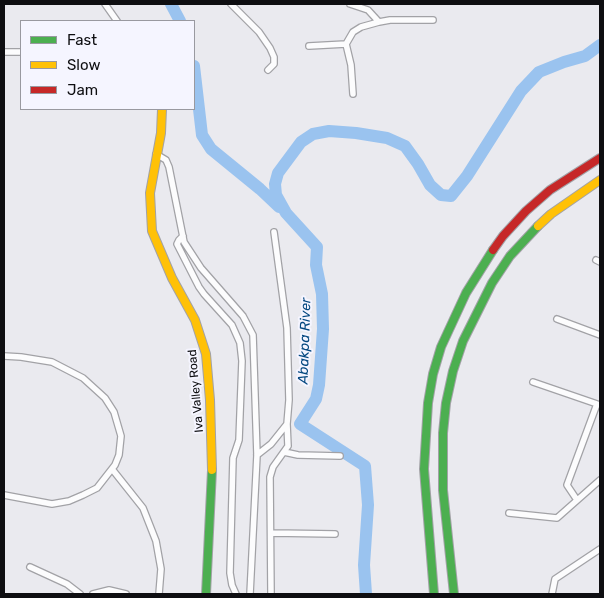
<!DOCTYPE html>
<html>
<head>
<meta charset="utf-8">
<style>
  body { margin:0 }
  #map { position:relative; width:604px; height:598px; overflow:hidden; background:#eaeaef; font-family:Rubik,sans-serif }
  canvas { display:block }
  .frame { position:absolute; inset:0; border:5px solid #0e0e11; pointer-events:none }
  .legend { position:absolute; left:20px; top:20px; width:175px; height:90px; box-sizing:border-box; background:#f5f5ff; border:1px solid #9999a0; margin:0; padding:6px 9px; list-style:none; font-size:15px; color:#0e0e11 }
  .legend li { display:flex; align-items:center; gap:10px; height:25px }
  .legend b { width:25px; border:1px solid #9999a0 }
</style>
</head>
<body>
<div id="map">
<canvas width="604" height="598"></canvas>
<div class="frame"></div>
<ul class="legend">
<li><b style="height:6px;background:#4caf50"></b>Fast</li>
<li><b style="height:6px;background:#ffc107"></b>Slow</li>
<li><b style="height:6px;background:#c62828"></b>Jam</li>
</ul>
</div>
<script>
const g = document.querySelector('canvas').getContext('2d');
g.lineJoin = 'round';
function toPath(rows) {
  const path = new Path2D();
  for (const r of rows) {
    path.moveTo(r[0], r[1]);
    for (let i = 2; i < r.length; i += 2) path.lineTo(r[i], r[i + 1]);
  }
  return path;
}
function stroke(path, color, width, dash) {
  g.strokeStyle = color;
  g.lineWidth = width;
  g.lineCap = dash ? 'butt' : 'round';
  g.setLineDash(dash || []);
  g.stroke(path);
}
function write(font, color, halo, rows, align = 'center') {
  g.font = font + ' Rubik,sans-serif';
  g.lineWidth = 4;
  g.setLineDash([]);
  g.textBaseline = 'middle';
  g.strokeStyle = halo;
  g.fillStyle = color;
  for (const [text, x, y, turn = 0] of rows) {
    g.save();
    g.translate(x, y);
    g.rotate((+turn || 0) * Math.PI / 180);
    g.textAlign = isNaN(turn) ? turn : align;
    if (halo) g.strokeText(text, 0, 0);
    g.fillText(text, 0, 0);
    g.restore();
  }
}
stroke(toPath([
  [171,4,180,21],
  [194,66,202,135,211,149,260,189,279,207],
  [366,594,364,565,368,505,365,466,300,424,316,399,319,385,323,329,322,294,316,265,317,247,286,213,276,195,275,184,278,173,301,142,313,134,329,131,356,133,387,138,405,146,418,164,430,185,441,195,451,196,467,176,521,91,539,72,564,62,585,56,600,45]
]), '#9ac3ef', 12);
const street = toPath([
  [105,4,117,21],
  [231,4,259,32,270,48,274,57,274,64,268,70],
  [350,4,368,10,379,22,390,20,433,20],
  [309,46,346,44],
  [4,52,21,52],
  [353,94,351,65,346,44,353,32,361,27,379,22],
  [156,154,166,160,169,167,184,242,201,268,243,316,253,335,257,455,250,594],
  [183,236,179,240,177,244,199,287,204,294,232,325,240,343,242,361,239,440,233,458,230,573,232,585,236,594],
  [596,260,600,262],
  [557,319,600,335],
  [4,356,21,357,52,362,83,378,105,398,114,412,121,436,119,455,115,465,97,488,83,495,69,501,52,504,4,495],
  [533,382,600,405],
  [284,452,298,455,340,456],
  [257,455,271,444,287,424,289,400,287,328,274,232],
  [112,469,143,508,156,541,161,569,159,594],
  [577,500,567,485,597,404],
  [509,513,557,518,600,480],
  [272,533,335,534],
  [30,567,67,584,80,594],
  [93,594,109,590,126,594],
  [271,594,270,477,273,467,288,446,287,424],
  [552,594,555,579,600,549]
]);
const fast = toPath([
  [206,594,212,470],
  [434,594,424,469,428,403,433,374,441,347,466,293,493,250],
  [454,594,443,490,443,433,446,403,453,371,463,341,492,283,510,256,538,226]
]);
const slow = toPath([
  [162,109,161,133,150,193,152,231,172,278,195,320,206,354,210,400,212,470],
  [538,226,551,214,600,180]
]);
const jam = toPath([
  [493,250,503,236,526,211,550,190,600,158]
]);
stroke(street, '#a2a2a6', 8);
stroke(fast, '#a2a2a6', 10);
stroke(slow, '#a2a2a6', 10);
stroke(jam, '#a2a2a6', 10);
stroke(street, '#fcfcfd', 5.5);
stroke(fast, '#4caf50', 8);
stroke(slow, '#ffc107', 8);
stroke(jam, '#c62828', 8);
write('12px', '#0e0e11', '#f5f5ff', [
  ["Iva Valley Road",196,391,-95]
]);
write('italic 14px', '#054880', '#f5f5ff', [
  ["Abakpa River",305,341,-88]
]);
</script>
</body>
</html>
